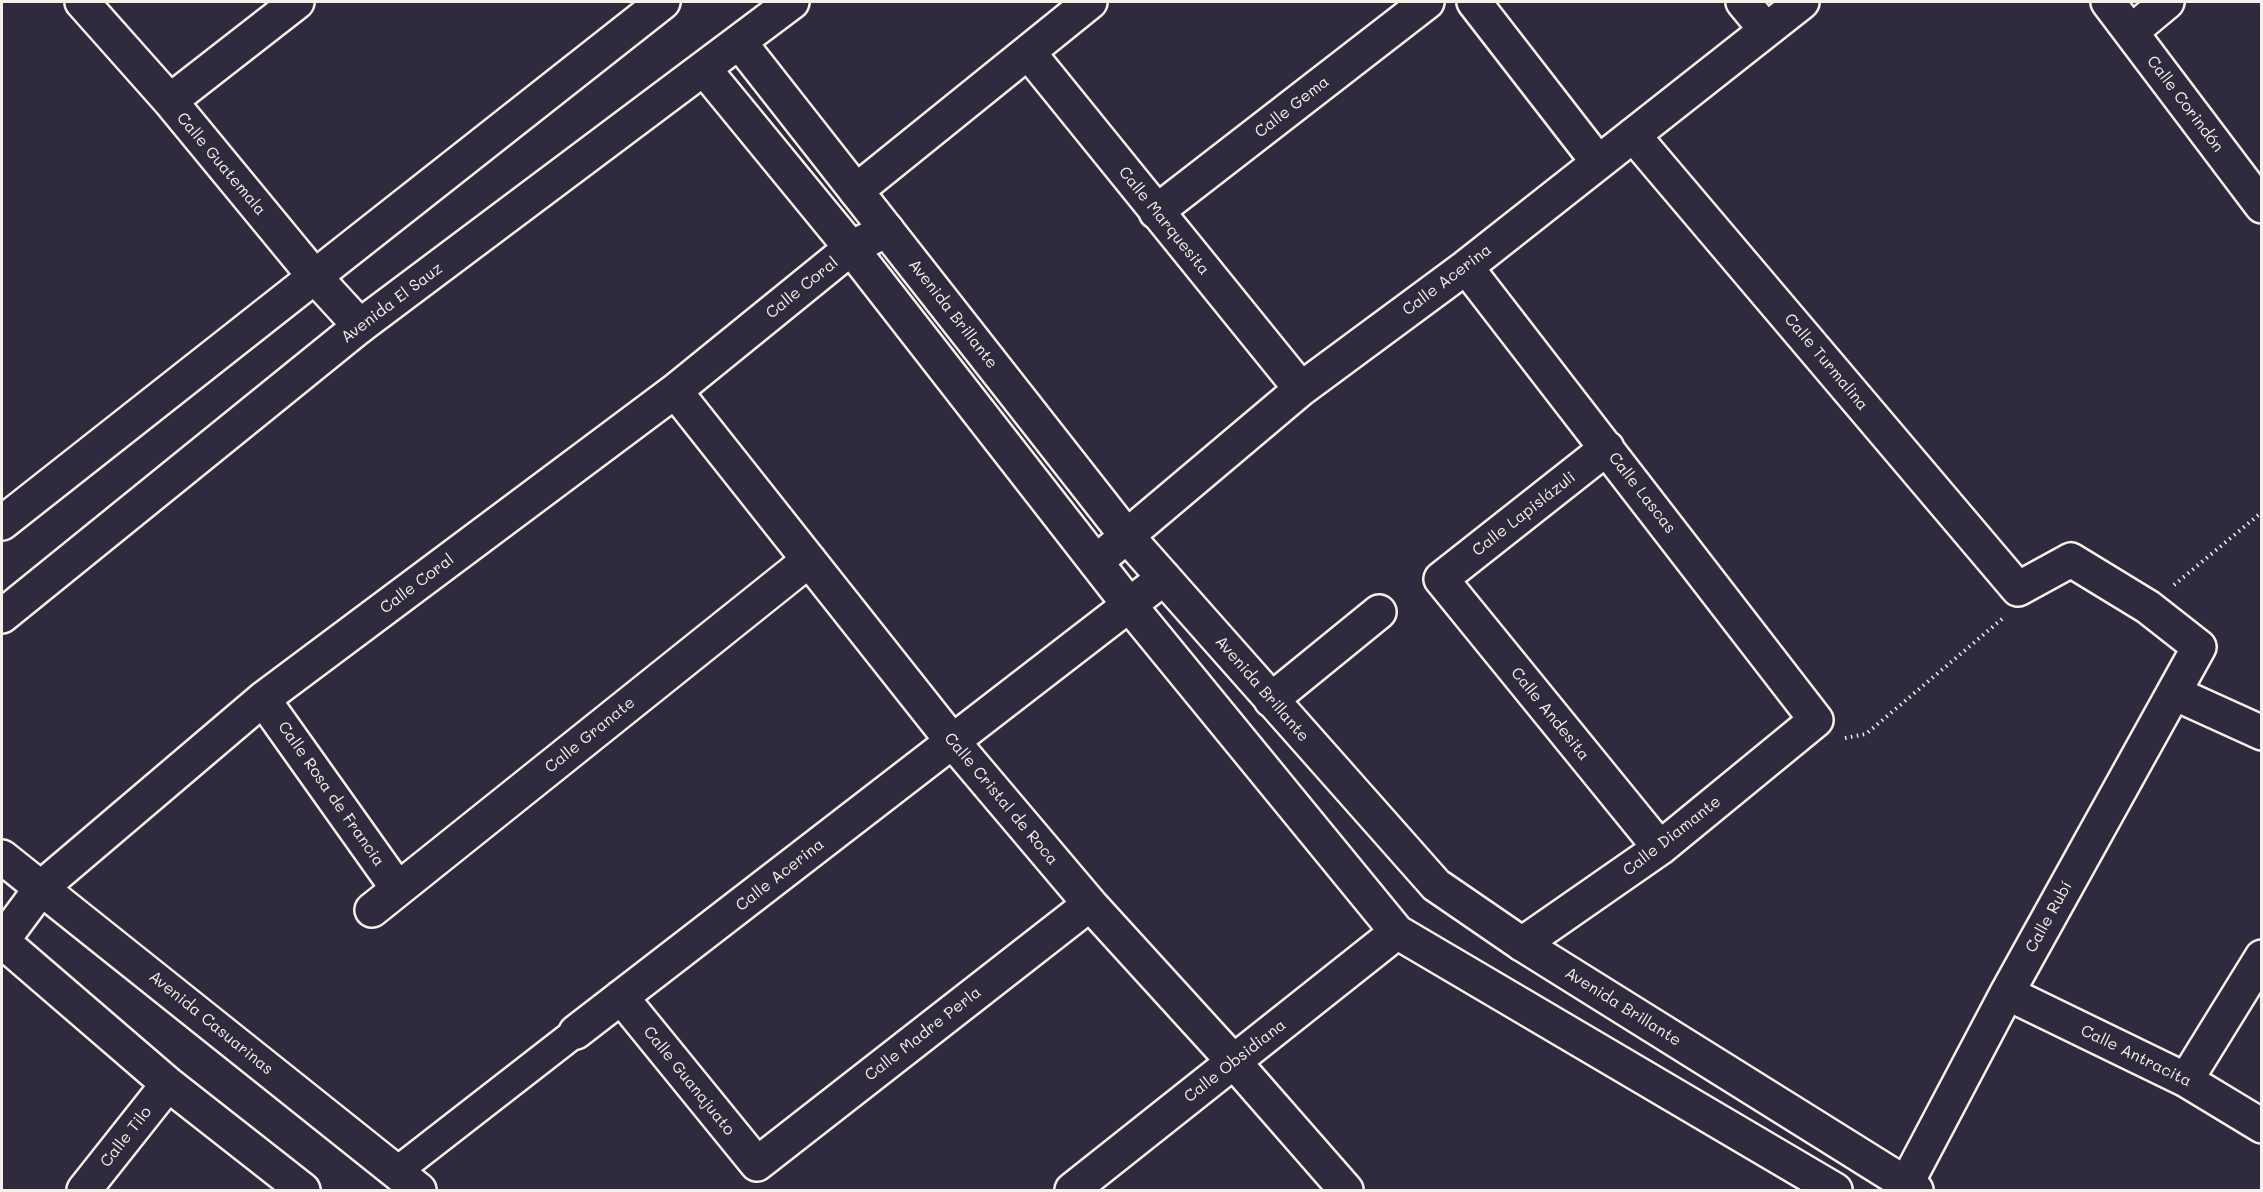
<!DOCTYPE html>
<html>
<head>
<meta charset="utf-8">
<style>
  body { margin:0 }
  #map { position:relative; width:2263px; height:1192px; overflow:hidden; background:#2f2a3d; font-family:Mali,sans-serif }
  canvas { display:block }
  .frame { position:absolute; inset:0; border:3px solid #f4f1e8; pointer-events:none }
</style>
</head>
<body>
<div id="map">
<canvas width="2263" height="1192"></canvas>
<div class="frame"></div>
</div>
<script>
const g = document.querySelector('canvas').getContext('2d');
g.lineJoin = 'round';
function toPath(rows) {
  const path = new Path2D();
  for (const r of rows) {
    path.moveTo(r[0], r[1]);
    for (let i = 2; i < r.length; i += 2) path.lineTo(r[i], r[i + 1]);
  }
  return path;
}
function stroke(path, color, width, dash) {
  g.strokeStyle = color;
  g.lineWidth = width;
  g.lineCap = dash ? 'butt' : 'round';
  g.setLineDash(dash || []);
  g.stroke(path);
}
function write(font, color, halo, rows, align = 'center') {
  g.font = font + ' Mali,sans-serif';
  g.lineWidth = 6;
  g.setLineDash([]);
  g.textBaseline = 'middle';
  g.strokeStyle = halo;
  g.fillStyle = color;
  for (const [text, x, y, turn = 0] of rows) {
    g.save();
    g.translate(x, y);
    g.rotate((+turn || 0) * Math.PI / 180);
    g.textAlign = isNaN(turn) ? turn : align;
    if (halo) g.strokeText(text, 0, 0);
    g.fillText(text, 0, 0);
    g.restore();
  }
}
const pedestrian = toPath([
  [396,1172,576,1032]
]);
const minor = toPath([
  [82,2,170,101,315,277,360,326],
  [1474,2,1598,162],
  [1743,2,1766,30],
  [2108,2,2262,206],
  [2131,32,2167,2],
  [1028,52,1301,389],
  [170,101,297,2],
  [1633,135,2018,589,2071,560,2148,607,2199,647,2007,993,1903,1190],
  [856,191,1090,2],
  [1156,212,1427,2],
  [1466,267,1816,720,1660,848,1522,944],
  [675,391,953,742,1090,904,1234,1062,1346,1190],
  [1607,448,1441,579,1660,848],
  [1096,562,1301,389,1466,267,1802,2],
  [2174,693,2262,733],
  [263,699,398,889],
  [1271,700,1379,612],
  [372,910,809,560],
  [2,941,42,887,263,699,675,391,851,248,887,230],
  [2,941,168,1084,303,1190],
  [2007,993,2186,1080,2262,1126],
  [621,997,757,1164,1090,904],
  [576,1032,1164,578],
  [2186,1080,2262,957],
  [84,1190,168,1084],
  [1072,1190,1397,932]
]);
const tertiary = toPath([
  [2,857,419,1190]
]);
const secondary = toPath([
  [740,43,1126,535,1436,885,1522,944,1916,1190],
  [705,70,851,248,1130,606,1397,932,1835,1190]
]);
const primary = toPath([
  [2,523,663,2],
  [2,616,360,326,792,2]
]);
stroke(pedestrian, '#f4f1e8', 33);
stroke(minor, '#f4f1e8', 38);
stroke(tertiary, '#f4f1e8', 38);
stroke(secondary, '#f4f1e8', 38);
stroke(primary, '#f4f1e8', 38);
stroke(toPath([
  [2174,585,2262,512],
  [1845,738,1866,734,2002,619]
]), '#f4f1e8', 4, [1.5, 4.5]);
stroke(pedestrian, '#2f2a3d', 28);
stroke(minor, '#2f2a3d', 33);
stroke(tertiary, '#2f2a3d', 33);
stroke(secondary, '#2f2a3d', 33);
stroke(primary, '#2f2a3d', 33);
write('16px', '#f4f1e8', '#2f2a3d', [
  ["Calle Corindón",2185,104,53],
  ["Calle Gema",1292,107,-38],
  ["Calle Guatemala",221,164,50],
  ["Calle Marquesita",1164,221,51],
  ["Calle Acerina",1447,280,-37],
  ["Calle Coral",802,288,-39],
  ["Avenida El Sauz",392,303,-37],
  ["Avenida Brillante",953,314,52],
  ["Calle Turmalina",1826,362,50],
  ["Calle Lascas",1642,493,52],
  ["Calle Lapislázuli",1524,514,-38],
  ["Calle Coral",417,584,-37],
  ["Avenida Brillante",1262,689,49],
  ["Calle Andesita",1550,714,51],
  ["Calle Granate",590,735,-39],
  ["Calle Rosa de Francia",331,794,55],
  ["Calle Cristal de Roca",1001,799,50],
  ["Calle Diamante",1672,836,-38],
  ["Calle Acerina",780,875,-38],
  ["Calle Rubí",2049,917,-61],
  ["Avenida Brillante",1623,1007,32],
  ["Avenida Casuarinas",211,1023,39],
  ["Calle Madre Perla",923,1034,-38],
  ["Calle Antracita",2136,1056,26],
  ["Calle Obsidiana",1235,1061,-38],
  ["Calle Guanajuato",689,1081,51],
  ["Calle Tilo",126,1137,-52]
]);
</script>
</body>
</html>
